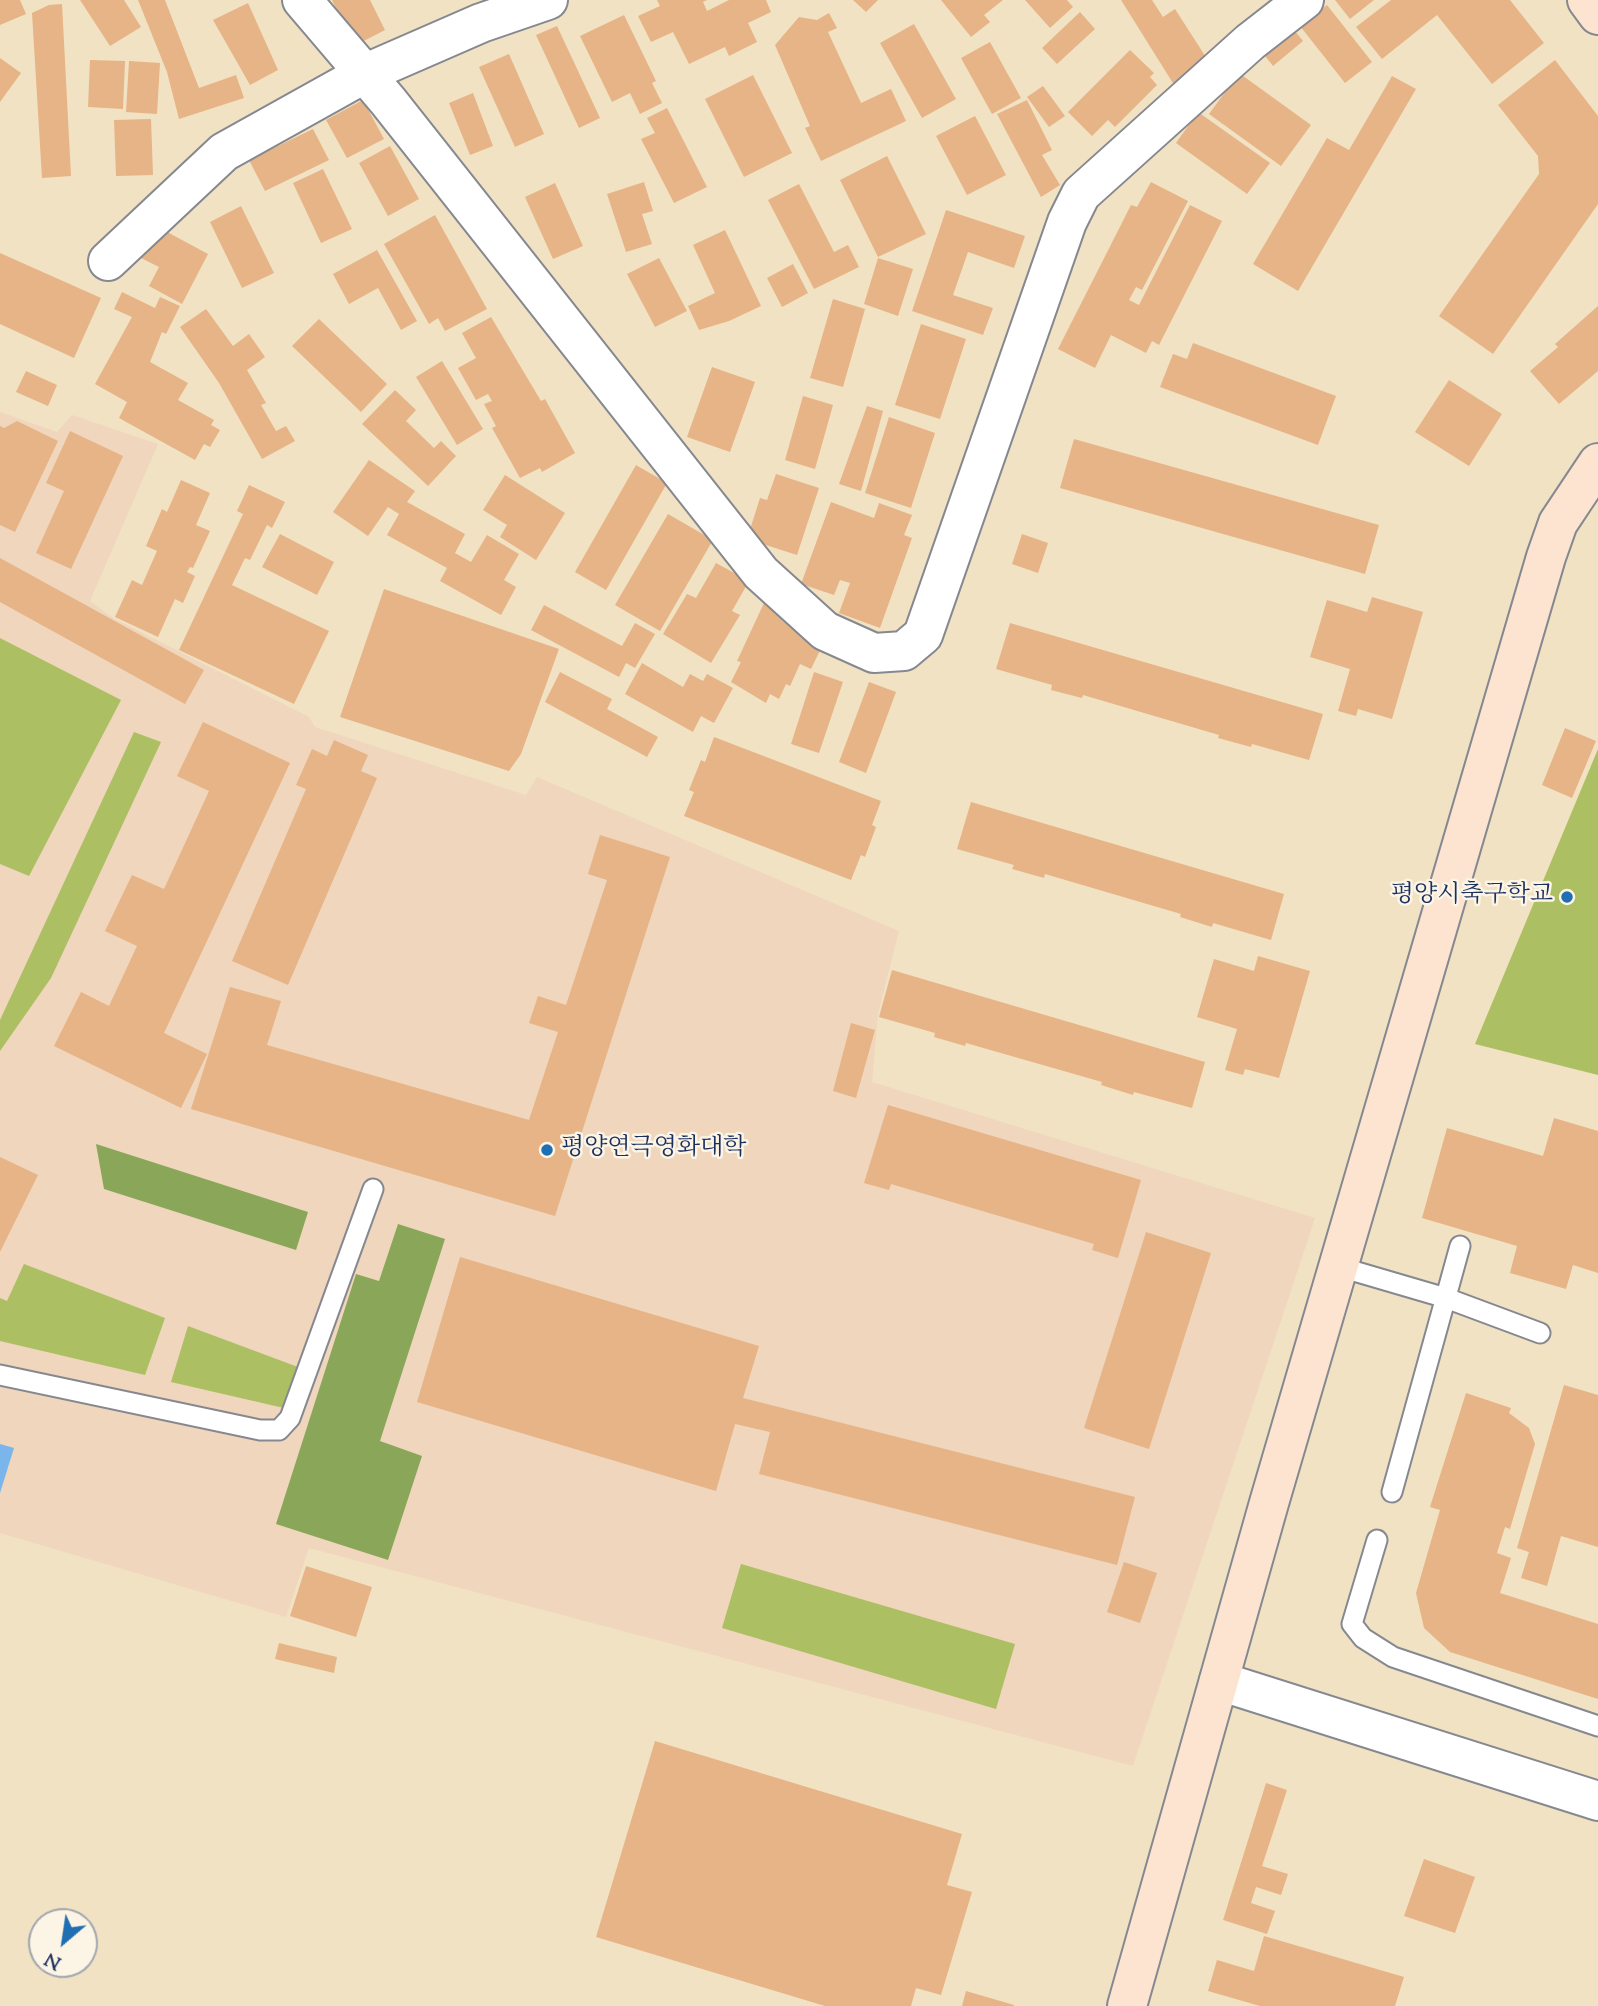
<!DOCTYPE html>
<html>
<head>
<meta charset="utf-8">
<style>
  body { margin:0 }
  #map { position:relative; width:1598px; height:2006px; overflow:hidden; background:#f1e2c3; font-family:"Sorts Mill Goudy",serif }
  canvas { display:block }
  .north { position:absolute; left:28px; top:1908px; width:70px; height:70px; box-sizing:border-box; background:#fcf5e5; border:2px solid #a2a6af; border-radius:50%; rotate:209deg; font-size:19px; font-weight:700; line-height:28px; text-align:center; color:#1b2f5e }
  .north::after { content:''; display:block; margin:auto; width:24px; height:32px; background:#1f6fb2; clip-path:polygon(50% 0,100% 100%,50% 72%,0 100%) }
</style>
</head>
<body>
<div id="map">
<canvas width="1598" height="2006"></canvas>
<div class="north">N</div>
</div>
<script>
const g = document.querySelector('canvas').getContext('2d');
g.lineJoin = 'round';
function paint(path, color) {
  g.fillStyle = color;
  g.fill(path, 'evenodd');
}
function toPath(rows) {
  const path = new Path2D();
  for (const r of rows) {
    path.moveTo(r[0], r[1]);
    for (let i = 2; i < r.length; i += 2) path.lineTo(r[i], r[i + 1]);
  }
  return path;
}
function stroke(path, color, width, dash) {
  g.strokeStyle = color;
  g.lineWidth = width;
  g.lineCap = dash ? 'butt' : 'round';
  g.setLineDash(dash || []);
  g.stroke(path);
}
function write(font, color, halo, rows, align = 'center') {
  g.font = font + ' "Sorts Mill Goudy","Noto Serif KR",serif';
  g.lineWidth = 5;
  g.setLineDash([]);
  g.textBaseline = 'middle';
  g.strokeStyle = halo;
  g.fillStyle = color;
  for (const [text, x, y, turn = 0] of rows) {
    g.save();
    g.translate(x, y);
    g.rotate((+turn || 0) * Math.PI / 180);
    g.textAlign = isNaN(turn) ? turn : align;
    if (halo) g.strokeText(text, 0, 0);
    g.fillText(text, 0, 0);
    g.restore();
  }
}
paint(toPath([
  [0,412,57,432,72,415,158,444,90,601,113,618,309,717,315,727,526,795,537,777,899,931,878,1014,872,1082,1315,1218,1133,1766,309,1548,286,1617,0,1533]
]), '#efd6bc');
paint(toPath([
  [0,638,121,700,29,876,0,864],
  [134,732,161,742,51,978,0,1051,0,1020],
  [1598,749,1598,1075,1475,1044],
  [24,1264,165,1318,145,1375,0,1341,0,1298,7,1301],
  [188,1326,298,1367,284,1408,171,1382],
  [741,1564,1015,1644,996,1709,722,1628]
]), '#adbf63');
paint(toPath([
  [96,1144,308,1212,296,1250,104,1189],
  [398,1224,445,1239,380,1441,422,1456,388,1560,276,1524,356,1274,379,1281]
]), '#8aa659');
paint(toPath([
  [0,1444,14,1448,0,1493]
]), '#7ab5ec');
paint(toPath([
  [0,0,20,0,26,14,0,25],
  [80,0,124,0,141,27,110,46],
  [138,0,165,0,199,88,236,75,244,98,179,119,167,72],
  [332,0,370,0,385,30,354,46],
  [657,0,707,0,703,2,707,11,729,0,766,0,771,12,748,23,757,42,729,56,725,47,689,64,673,32,651,42,638,16,660,6],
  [853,0,878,0,866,12],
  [941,0,1003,0,984,15,990,22,971,37],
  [1025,0,1067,0,1073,7,1050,28],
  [1121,0,1152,0,1163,17,1175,9,1211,65,1176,88],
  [1335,0,1374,0,1350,19],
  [1391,0,1510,0,1544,43,1492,84,1437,15,1382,59,1356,27],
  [248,3,278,70,250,85,213,20],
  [62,4,71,176,42,178,32,13,49,5],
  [1327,5,1372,62,1345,83,1300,26],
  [1080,12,1095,29,1057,64,1042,48],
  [829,13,837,28,828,32,861,103,891,89,906,121,821,161,805,128,810,126,775,45,799,17,817,20],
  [624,15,656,81,652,83,662,103,640,114,630,93,612,102,580,36],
  [914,24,956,99,922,118,880,43],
  [557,26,600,118,579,128,536,35],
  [1291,26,1303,41,1273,66,1262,52],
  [990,42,1021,98,992,114,961,58],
  [1130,50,1154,73,1150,77,1157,85,1115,127,1108,120,1092,136,1068,112],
  [509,54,544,134,515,147,479,67],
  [0,58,21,73,0,102],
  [90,60,125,61,123,109,88,107],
  [1555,60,1598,116,1598,204,1493,354,1439,316,1539,174,1538,156,1498,105],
  [129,61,160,63,157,114,126,112],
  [1239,73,1311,125,1281,166,1209,114],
  [753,75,792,153,744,177,705,99],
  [1392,76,1416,89,1298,291,1253,264,1327,138,1349,150],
  [1043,86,1065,116,1049,127,1027,97],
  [473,93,493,146,470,155,449,103],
  [363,100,384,139,347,158,326,120],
  [1027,100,1052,150,1042,155,1060,185,1041,197,997,114],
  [667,108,707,187,674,203,641,139,655,133,647,118],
  [1198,112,1270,163,1247,194,1176,143],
  [975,116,1006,175,967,195,936,136],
  [151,119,153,175,116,176,114,120],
  [313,129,329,160,265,191,249,160],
  [390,146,419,199,388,216,359,163],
  [887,156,926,234,878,257,840,180],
  [323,169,352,229,321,243,293,183],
  [644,182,653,211,642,214,652,244,626,252,607,194],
  [1151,182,1188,201,1142,290,1136,287,1129,300,1139,305,1190,205,1222,221,1159,345,1152,341,1146,353,1111,335,1095,368,1058,349,1131,205,1137,207],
  [555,183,583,246,553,259,525,197],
  [799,184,834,252,848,245,859,267,814,289,768,200],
  [241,206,274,273,242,288,210,222],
  [946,210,1025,236,1014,268,968,252,953,295,993,308,983,335,912,311],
  [435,215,487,309,445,331,438,318,429,324,384,244],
  [156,226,208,254,182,304,149,286,159,267,139,257],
  [725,230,761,306,729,321,699,330,688,306,715,293,693,245],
  [377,250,417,321,401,330,378,288,349,304,333,274],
  [0,253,101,298,74,358,0,324],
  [659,258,687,311,655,327,627,274],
  [878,258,913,269,898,316,864,304],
  [793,264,808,293,782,307,767,278],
  [122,292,155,308,160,297,180,306,166,334,162,332,150,362,188,383,178,400,214,420,211,425,220,430,210,447,204,444,195,460,119,418,127,402,95,384,132,317,114,309],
  [833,299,865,309,843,387,810,378],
  [1598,306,1598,371,1559,404,1530,371,1558,347,1555,344],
  [206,309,233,346,249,334,265,357,247,370,266,403,261,405,276,431,286,426,295,441,262,459,219,383,180,327],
  [491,317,541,401,545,399,575,453,542,472,540,468,520,478,492,428,496,426,484,404,492,401,488,394,476,400,458,368,476,358,462,333],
  [319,319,387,384,361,412,292,346],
  [921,324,966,339,940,419,895,405],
  [1193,343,1336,396,1318,445,1160,387,1173,354,1187,359],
  [442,361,483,429,457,445,416,377],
  [712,367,755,382,730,452,687,437],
  [26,371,57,385,48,406,16,392],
  [1449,380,1502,414,1469,466,1415,432],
  [395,390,416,410,406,421,434,448,441,441,456,456,428,486,362,424],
  [803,396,833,405,815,469,785,460],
  [867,406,883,411,861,491,839,484],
  [889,417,935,433,911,508,865,493],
  [17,421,58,441,15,532,0,525,0,426,4,428],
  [70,431,123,456,71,569,36,553,64,491,46,483],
  [1074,439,1379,525,1365,574,1060,488],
  [369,460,415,491,407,502,465,534,455,553,471,562,487,535,519,554,504,580,516,587,501,615,440,581,447,568,387,535,399,514,388,507,368,536,333,512],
  [636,465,667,483,606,590,575,572],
  [776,474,819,488,797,555,747,539,760,498,767,500],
  [505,475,565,513,536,560,500,537,507,525,483,510],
  [181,480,210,493,196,525,210,531,193,568,190,567,187,572,195,576,183,603,175,599,158,637,115,617,132,580,142,585,157,551,146,546,162,509,167,512],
  [249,485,285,502,272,528,267,525,250,560,245,558,232,585,329,631,294,704,179,650,243,514,237,511],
  [831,502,874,518,879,503,912,515,904,535,912,538,880,628,839,613,850,583,840,580,834,595,801,584],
  [668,514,713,540,660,631,615,605],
  [280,534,334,562,317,595,262,567],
  [1022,534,1048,543,1038,573,1012,564],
  [0,558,204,670,185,704,0,602],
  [716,563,749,581,732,611,740,615,711,663,663,634,687,594,696,598],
  [384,589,559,649,521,754,509,771,340,717],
  [1372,597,1423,612,1392,719,1358,709,1356,716,1338,711,1350,669,1310,657,1327,600,1367,612],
  [764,603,786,614,782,621,824,642,811,669,800,664,790,686,786,684,779,699,770,694,766,703,731,682,741,662,737,661],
  [544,605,622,646,635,623,655,634,635,668,626,663,619,677,531,630],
  [1010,623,1323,714,1309,760,1252,744,1251,747,1218,738,1219,735,1083,695,1082,698,1051,690,1052,685,996,669],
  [642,663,683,687,690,674,703,681,707,674,733,688,714,723,701,716,693,732,625,694],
  [560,672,612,699,607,709,658,737,647,757,545,702],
  [814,672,843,682,819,753,791,744],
  [869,682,896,692,866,773,839,762],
  [203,722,290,763,164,1033,207,1054,181,1108,54,1046,81,992,109,1006,137,946,105,931,132,875,164,889,209,791,177,776],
  [1565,728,1596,741,1572,798,1542,785],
  [714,737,881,801,872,825,876,827,865,857,861,855,851,880,684,816,694,792,689,790,701,760,705,762],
  [334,740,368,755,361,771,377,778,288,985,232,961,306,789,296,785,312,749,327,756],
  [971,802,1284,894,1271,940,1213,923,1212,927,1180,917,1181,914,1045,874,1044,878,1012,869,1014,865,957,849],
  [600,835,670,857,555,1216,191,1109,230,987,281,1001,267,1045,529,1120,558,1032,529,1023,538,996,566,1005,607,880,588,874],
  [1258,956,1310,971,1279,1078,1245,1069,1243,1075,1225,1070,1237,1029,1197,1017,1214,959,1254,971],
  [892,970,1205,1062,1192,1108,1134,1092,1133,1095,1101,1085,1102,1082,966,1043,965,1046,934,1037,935,1033,879,1017],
  [851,1023,875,1030,856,1098,833,1091],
  [888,1105,1141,1180,1118,1258,1092,1250,1094,1244,891,1184,889,1190,864,1183],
  [1554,1118,1598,1131,1598,1273,1573,1265,1566,1289,1510,1273,1517,1246,1422,1218,1447,1128,1543,1156],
  [0,1157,38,1175,0,1252],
  [1146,1232,1211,1253,1149,1449,1084,1428],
  [460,1257,759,1346,743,1398,1135,1497,1117,1565,759,1474,770,1432,735,1424,716,1491,417,1402],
  [1564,1385,1598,1395,1598,1547,1561,1536,1547,1586,1521,1578,1529,1552,1517,1548],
  [1466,1393,1511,1408,1509,1413,1529,1428,1535,1444,1510,1529,1505,1527,1497,1553,1511,1558,1500,1593,1598,1624,1598,1699,1450,1652,1424,1628,1416,1593,1440,1510,1430,1507],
  [1124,1562,1157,1573,1140,1623,1107,1612],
  [306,1566,372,1587,356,1637,290,1616],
  [279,1643,337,1657,334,1673,275,1659],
  [655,1741,962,1834,947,1885,972,1892,941,1995,916,1988,911,2006,825,2006,596,1937],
  [1266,1783,1287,1790,1262,1866,1288,1874,1281,1895,1256,1887,1251,1903,1275,1911,1267,1934,1223,1920],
  [1424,1859,1475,1877,1455,1933,1404,1916],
  [1264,1936,1404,1977,1395,2006,1260,2006,1208,1991,1217,1960,1254,1971],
  [966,1991,1014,2005,1014,2006,962,2006]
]), '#e6b486');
const lane = toPath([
  [1340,1267,1446,1298,1540,1333],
  [0,1375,260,1430,279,1430,290,1418,373,1189],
  [1392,1492,1460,1246],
  [1377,1540,1352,1624,1363,1638,1393,1657,1598,1726]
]);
const street = toPath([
  [302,0,388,101,761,573,825,631,874,653,904,651,923,635,1067,222,1081,194,1250,42,1304,0],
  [108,261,224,152,364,74,481,23,548,0],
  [1219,1681,1598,1801]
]);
const secondary = toPath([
  [1587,0,1598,15],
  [1127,2006,1269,1503,1546,557,1558,523,1598,463]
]);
stroke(lane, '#868890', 23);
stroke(street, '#868890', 42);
stroke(secondary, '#868890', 42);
stroke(lane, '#fff', 19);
stroke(street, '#fff', 38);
stroke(secondary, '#fde4d1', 38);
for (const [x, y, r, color] of [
  [1567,897,7,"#1f6fb2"],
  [547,1150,7,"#1f6fb2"]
]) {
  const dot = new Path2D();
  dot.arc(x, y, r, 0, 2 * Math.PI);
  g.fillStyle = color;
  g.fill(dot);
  stroke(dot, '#fcf5e5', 2.5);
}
write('24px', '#1b2f5e', '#fcf5e5', [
  ["평양시축구학교",1553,897],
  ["평양연극영화대학",561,1150,"left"]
], 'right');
</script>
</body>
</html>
